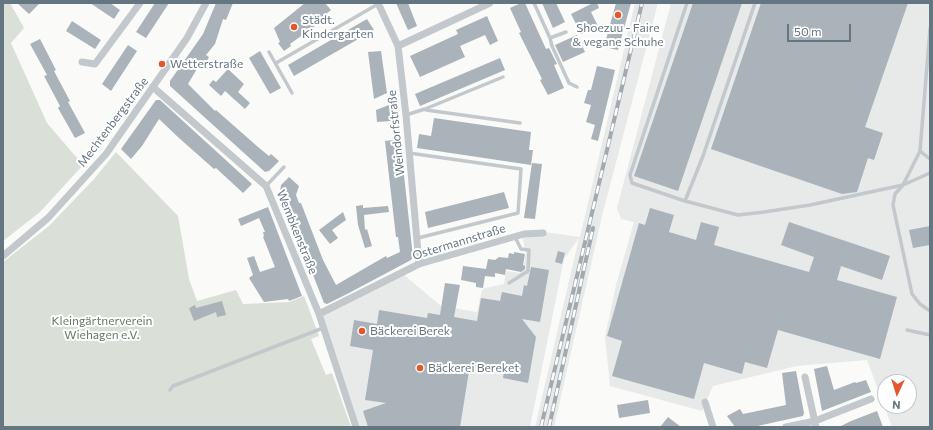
<!DOCTYPE html>
<html>
<head>
<meta charset="utf-8">
<style>
  body { margin:0 }
  #map { position:relative; width:933px; height:430px; overflow:hidden; background:#fafaf8; font-family:Commissioner,sans-serif }
  canvas { display:block }
  .frame { position:absolute; inset:0; border:4px solid #657683; pointer-events:none }
  .north { position:absolute; left:877px; top:374px; width:40px; height:40px; box-sizing:border-box; background:#fff; border:1px solid #c1c8cd; border-radius:50%; rotate:184deg; font-size:11px; font-weight:700; line-height:16px; text-align:center; color:#657683 }
  .north::after { content:''; display:block; margin:auto; width:14px; height:18px; background:#e4572e; clip-path:polygon(50% 0,100% 100%,50% 72%,0 100%) }
  .scale { position:absolute; left:787px; top:24px; width:64px; height:18px; box-sizing:border-box; border:2px solid #657683; border-top:0; padding-left:5px; font-size:12px; line-height:14px; white-space:nowrap; color:#657683; -webkit-text-stroke:3px #fff; paint-order:stroke }
</style>
</head>
<body>
<div id="map">
<canvas width="933" height="430"></canvas>
<div class="frame"></div>
<div class="north">N</div>
<div class="scale">50 m</div>
</div>
<script>
const g = document.querySelector('canvas').getContext('2d');
g.lineJoin = 'round';
function paint(path, color) {
  g.fillStyle = color;
  g.fill(path, 'evenodd');
}
function toPath(rows) {
  const path = new Path2D();
  for (const r of rows) {
    path.moveTo(r[0], r[1]);
    for (let i = 2; i < r.length; i += 2) path.lineTo(r[i], r[i + 1]);
  }
  return path;
}
function stroke(path, color, width, dash) {
  g.strokeStyle = color;
  g.lineWidth = width;
  g.lineCap = dash ? 'butt' : 'round';
  g.setLineDash(dash || []);
  g.stroke(path);
}
function write(font, color, halo, rows, align = 'center') {
  g.font = font + ' Commissioner,sans-serif';
  g.lineWidth = 4;
  g.setLineDash([]);
  g.textBaseline = 'middle';
  g.strokeStyle = halo;
  g.fillStyle = color;
  for (const [text, x, y, turn = 0] of rows) {
    g.save();
    g.translate(x, y);
    g.rotate((+turn || 0) * Math.PI / 180);
    g.textAlign = isNaN(turn) ? turn : align;
    if (halo) g.strokeText(text, 0, 0);
    g.fillText(text, 0, 0);
    g.restore();
  }
}
paint(toPath([
  [635,3,658,3,603,212,554,427,535,427,579,238,564,259,530,427,358,427,321,315,403,274,441,306,477,312,482,290,485,288,504,284,506,271,520,273,523,269,526,253,522,236,545,232,580,237],
  [671,3,930,3,930,427,892,427,867,360,797,366,713,386,702,411,610,386,605,337,616,285,634,222,621,219,617,208],
  [885,382,909,382,909,406,885,406]
]), '#e8e9e9');
paint(toPath([
  [3,3,10,3,24,28,11,43,47,123,83,165,40,212,3,241],
  [116,152,178,216,189,279,197,301,236,290,243,304,289,302,304,296,319,336,311,339,326,375,332,373,351,427,3,427,3,262,49,226,94,179]
]), '#dadfd7');
paint(toPath([
  [17,3,40,3,29,14],
  [90,3,110,3,120,10,114,19],
  [155,3,169,3,146,38,136,32],
  [216,3,233,3,226,20,223,19,215,44,206,55,209,57,205,64,201,62,188,84,215,111,216,110,258,147,269,156,271,154,279,161,269,171,265,172,170,86,170,81,203,34],
  [305,3,325,3,331,10,314,24,315,26,290,44,291,46,284,51,278,43,280,42,274,28],
  [396,3,408,3,417,26,408,30],
  [521,3,525,3,546,49,549,48,557,64,554,65,564,88,548,95,540,80,542,79,519,33,521,32,510,8],
  [542,3,556,3,565,22,553,28],
  [593,3,597,3,599,8,591,12,598,26,581,34,571,14],
  [616,3,631,3,618,50,604,47],
  [693,3,742,3,678,191,634,176],
  [761,3,908,3,865,127,883,133,874,160,868,158,857,192,842,194,711,149],
  [487,16,498,41,490,45,485,35,460,46,465,57,420,77,410,56,458,34,456,30],
  [367,19,374,30,294,76,288,65],
  [72,21,101,40,95,49,66,31],
  [577,35,585,52,563,62,555,45],
  [40,39,56,70,54,71,70,101,68,102,85,133,75,138,58,108,60,106,44,76,47,75,30,44],
  [128,45,137,51,111,91,102,84],
  [260,51,281,88,270,94,249,58],
  [381,51,387,93,374,99,368,52],
  [500,58,505,70,420,106,415,94],
  [597,66,615,70,598,141,591,139,595,125,586,122,591,105,584,103,588,90,591,90],
  [228,69,244,84,238,92,250,103,245,109,225,91,221,96,209,85,213,80,216,82],
  [156,100,160,100,252,184,243,193,216,168,214,169,179,138,159,119,142,146,131,159,121,149],
  [389,105,391,121,377,122,376,110],
  [434,118,531,132,529,150,533,150,531,165,417,148,419,134,431,136],
  [400,139,413,257,411,260,349,293,327,304,324,303,280,191,281,185,289,177,299,186,296,195,299,203,301,203,323,260,336,285,386,256,387,258,400,252,398,237,396,237,385,141],
  [532,163,542,164,535,219,524,218],
  [504,192,509,208,428,228,425,212],
  [363,205,363,208,388,206,389,212,364,215,365,230,367,229,372,246,365,248,358,225,356,206],
  [268,207,302,296,289,301,288,299,264,302,249,278,253,275,247,258,254,256,260,272,275,267,263,237,264,236,263,232,265,232,259,218,241,226,238,219],
  [650,208,674,215,669,232,696,240,701,222,719,227,714,245,809,272,814,257,781,245,789,222,890,256,882,280,841,266,837,280,897,297,880,359,778,330,767,368,745,362,742,374,704,363,694,399,612,376,622,341,607,336,639,223,645,225],
  [343,212,346,220,332,230,338,238,330,244,319,230],
  [930,226,930,245,913,248,909,230],
  [558,251,565,253,562,264,555,262],
  [514,252,525,254,523,265,525,266,525,269,521,272,506,269,505,275,495,273,495,277,485,276,483,288,476,287,476,283,461,280,463,266,486,269,488,259,495,260,499,257,508,258,509,253,514,254],
  [531,267,549,270,540,322,522,319,536,337,528,383,503,378,504,371,470,365,460,427,368,427,363,411,386,403,365,400,373,350,350,346,354,320,377,324,379,310,427,318,428,313,440,315,445,283,460,285,454,317,477,321,481,298,500,301,502,292,522,296,524,285,527,286],
  [222,301,226,315,217,317,216,312,194,321,189,308,195,305,196,308],
  [827,366,834,390,855,382,856,383,866,380,871,392,822,411,814,369],
  [796,371,804,413,803,416,753,427,735,427,727,416,740,409,743,414,786,405,782,373],
  [648,400,650,413,619,418,617,405],
  [877,411,883,427,839,427,851,421],
  [668,417,681,427,660,427]
]), '#aab3b9');
stroke(toPath([
  [534,3,550,38,566,32],
  [755,3,703,156,685,201,738,215,764,212,810,205,903,185,930,173],
  [930,29,920,151,903,185,895,194,893,205,912,294,920,304,930,311],
  [550,38,552,46,569,83,577,87],
  [269,52,292,93],
  [276,63,378,4],
  [426,110,520,123],
  [406,115,425,109,503,77],
  [920,151,930,159],
  [409,153,521,169,518,213,418,238],
  [266,186,284,167],
  [685,201,632,183,630,175,687,3],
  [509,283,528,271,529,250,521,249,515,237],
  [907,330,930,335],
  [170,390,173,386,323,328]
]), '#c3c8cc', 3.5);
stroke(toPath([
  [378,3,398,46,406,115,419,264],
  [398,46,490,3],
  [82,62,95,64,140,3],
  [154,88,266,186,319,314,356,427],
  [3,256,48,218,106,154,187,38,206,3],
  [319,314,419,264,524,234,543,233],
  [805,377,816,427],
  [705,402,713,427],
  [786,427,815,421,871,399]
]), '#c3c8cc', 7);
const rail = toPath([
  [541,427,642,3],
  [549,427,593,228]
]);
stroke(rail, '#a2aab0', 4);
stroke(rail, '#fff', 2.5, [8]);
for (const [x, y, r, color] of [
  [618,15,4,"#e4572e"],
  [294,27,4,"#e4572e"],
  [162,64,4,"#e4572e"],
  [362,331,4,"#e4572e"],
  [420,368,4,"#e4572e"]
]) {
  const dot = new Path2D();
  dot.arc(x, y, r, 0, 2 * Math.PI);
  g.fillStyle = color;
  g.fill(dot);
  stroke(dot, '#fff', 1.5);
}
write('12px', '#657683', '#fff', [
  ["Städt.",302,20],
  ["Kindergarten",302,34],
  ["Shoezuu - Faire",618,28,"center"],
  ["& vegane Schuhe",618,42,"center"],
  ["Wetterstraße",170,64],
  ["Bäckerei Berek",370,331],
  ["Bäckerei Bereket",428,368]
], 'left');
write('12px', '#657683', '#fff', [
  ["Mechtenbergstraße",113,122,-53],
  ["Weindorfstraße",396,133,-96],
  ["Wembkenstraße",297,232,68],
  ["Ostermannstraße",459,242,-17]
]);
write('12px', '#687a64', '#fff', [
  ["Kleingärtnerverein",102,321],
  ["Wiehagen e.V.",102,335]
]);
</script>
</body>
</html>
